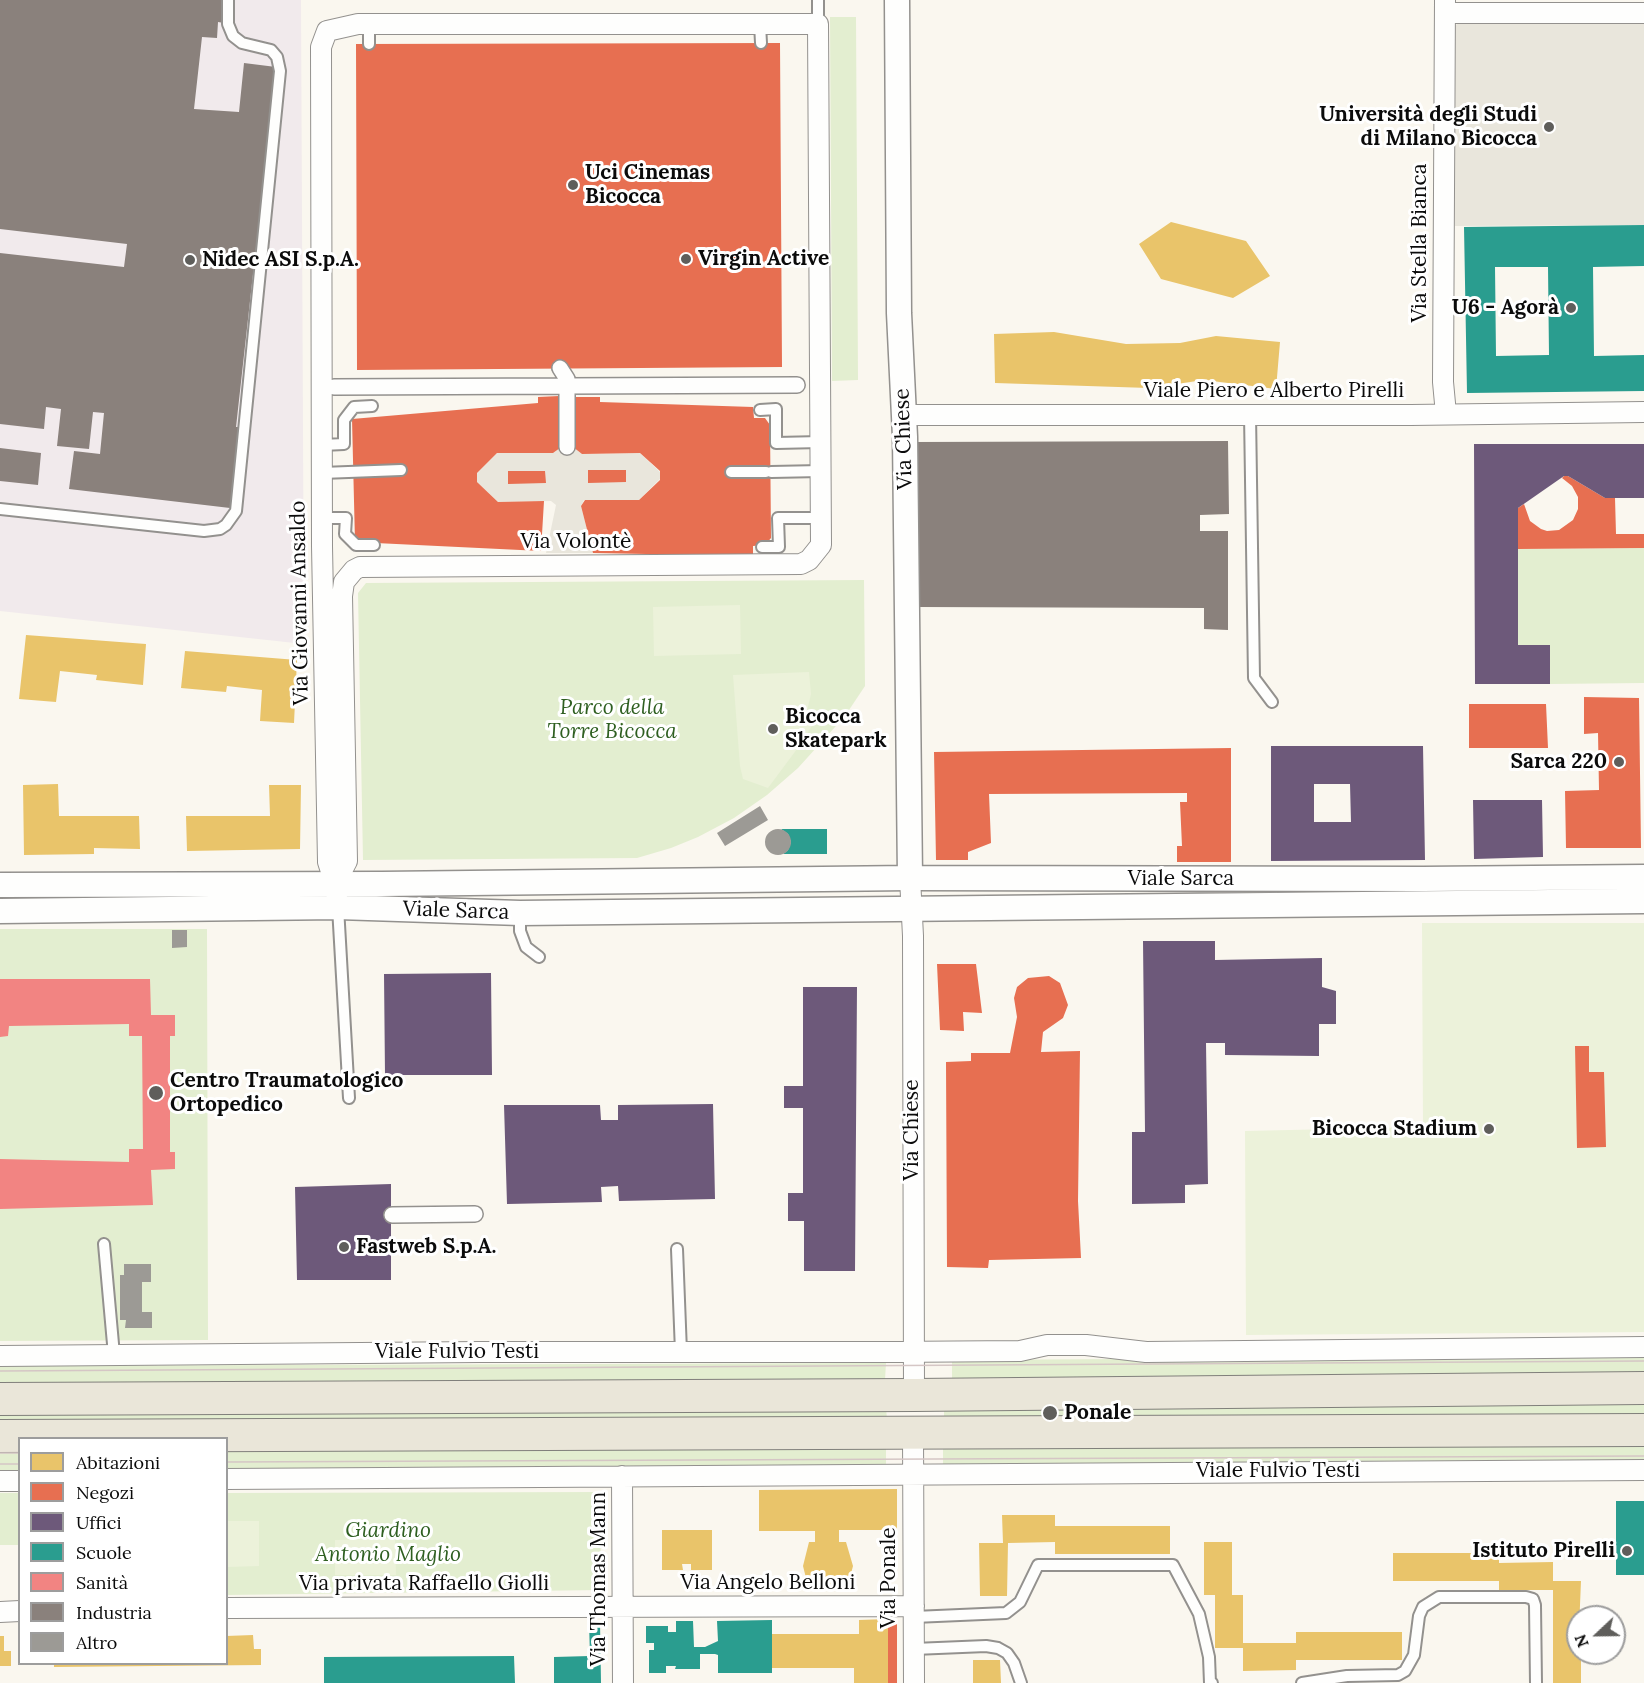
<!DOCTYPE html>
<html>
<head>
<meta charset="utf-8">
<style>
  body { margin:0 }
  #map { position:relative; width:1644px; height:1683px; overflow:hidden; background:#faf7ef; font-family:Lora,serif }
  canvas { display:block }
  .legend { position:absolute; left:18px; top:1437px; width:210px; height:228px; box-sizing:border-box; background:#fff; border:2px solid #9d9d9d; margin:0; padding:8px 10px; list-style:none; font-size:18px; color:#0b0b0b }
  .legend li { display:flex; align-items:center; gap:12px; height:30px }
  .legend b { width:30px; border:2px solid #9d9d9d }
  .north { position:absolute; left:1566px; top:1605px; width:60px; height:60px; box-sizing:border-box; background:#fff; border:2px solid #9d9d9d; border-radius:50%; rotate:248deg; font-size:16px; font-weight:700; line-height:24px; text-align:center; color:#0b0b0b }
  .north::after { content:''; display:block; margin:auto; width:21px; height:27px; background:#5f5e5b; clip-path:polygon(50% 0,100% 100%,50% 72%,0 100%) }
</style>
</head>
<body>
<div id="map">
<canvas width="1644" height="1683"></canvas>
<ul class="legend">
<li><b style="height:16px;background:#e9c46a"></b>Abitazioni</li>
<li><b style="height:16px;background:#e76f51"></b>Negozi</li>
<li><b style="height:16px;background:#6d597a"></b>Uffici</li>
<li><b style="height:16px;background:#2a9d8f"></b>Scuole</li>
<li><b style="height:16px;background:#f28482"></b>Sanità</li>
<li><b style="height:16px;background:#8a817c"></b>Industria</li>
<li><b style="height:16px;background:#9c9a95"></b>Altro</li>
</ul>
<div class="north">N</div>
</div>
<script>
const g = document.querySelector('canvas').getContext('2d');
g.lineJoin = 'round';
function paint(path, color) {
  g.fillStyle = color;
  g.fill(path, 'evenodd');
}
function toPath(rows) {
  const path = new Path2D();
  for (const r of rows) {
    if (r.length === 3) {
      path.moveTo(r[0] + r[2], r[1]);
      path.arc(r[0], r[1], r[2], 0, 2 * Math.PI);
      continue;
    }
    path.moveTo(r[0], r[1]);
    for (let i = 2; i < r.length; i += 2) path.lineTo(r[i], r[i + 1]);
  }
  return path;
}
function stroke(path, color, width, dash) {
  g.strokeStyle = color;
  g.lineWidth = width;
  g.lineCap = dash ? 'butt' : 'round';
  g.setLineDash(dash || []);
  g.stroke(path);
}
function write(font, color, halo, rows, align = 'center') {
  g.font = font + ' Lora,serif';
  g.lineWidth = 6;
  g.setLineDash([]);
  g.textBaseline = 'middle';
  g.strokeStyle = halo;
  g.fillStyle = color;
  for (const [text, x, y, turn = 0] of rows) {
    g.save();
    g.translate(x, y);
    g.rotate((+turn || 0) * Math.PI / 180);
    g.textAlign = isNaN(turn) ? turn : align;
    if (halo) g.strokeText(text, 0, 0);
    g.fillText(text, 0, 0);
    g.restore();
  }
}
paint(toPath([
  [0,0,301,0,304,644,0,611]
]), '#f1eaec');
paint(toPath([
  [830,17,856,17,858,380,832,381],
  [1644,548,1644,683,1550,684,1550,646,1518,645,1518,549],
  [864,580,865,686,845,716,798,768,767,795,734,818,698,837,671,848,637,858,363,860,358,593,366,583],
  [0,929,207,929,208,1340,0,1341],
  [1644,1356,1644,1375,1089,1382,1069,1377,952,1379,952,1360],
  [886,1363,885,1380,0,1386,0,1366],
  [1644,1404,1644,1415,944,1419,944,1409],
  [886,1408,887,1419,0,1423,0,1412],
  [1644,1440,1644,1462,943,1464,943,1445],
  [226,1447,886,1447,886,1468,227,1470],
  [0,1448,19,1448,19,1475,0,1475],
  [600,1492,601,1590,227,1595,226,1493],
  [0,1493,19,1493,19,1545,0,1545]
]), '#e3eed0');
paint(toPath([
  [740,605,741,654,654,656,653,607],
  [809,672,811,694,807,711,817,717,803,741,768,788,743,779,740,766,733,675],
  [1422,923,1644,923,1644,1332,1246,1335,1245,1131,1423,1127],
  [227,1521,259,1521,259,1566,227,1567],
  [395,1539,396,1575,335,1575,335,1540]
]), '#ecf2da');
paint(toPath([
  [1644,21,1644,225,1455,226,1454,27,1459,22],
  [573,447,582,454,640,453,660,472,660,479,639,500,584,500,581,506,593,553,546,553,556,505,551,501,498,502,477,482,477,473,497,453,553,453,560,448]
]), '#e9e6dc');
paint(toPath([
  [1171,222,1246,241,1270,276,1233,298,1161,279,1139,244],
  [1054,332,1126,344,1180,343,1216,336,1280,342,1276,389,1204,380,1149,388,995,383,994,334],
  [26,635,146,644,143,685,96,680,97,675,60,671,56,702,19,699],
  [185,651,297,660,294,723,260,721,262,690,227,686,226,692,181,688],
  [58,784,59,816,139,816,140,849,94,848,94,854,24,855,23,785],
  [269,785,301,785,300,849,187,851,186,816,270,816],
  [897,1489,897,1530,839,1530,839,1542,846,1542,853,1566,847,1589,809,1590,803,1566,809,1542,815,1542,815,1531,759,1531,759,1490],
  [1002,1515,1055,1515,1055,1526,1170,1526,1170,1554,1055,1554,1055,1542,1008,1543,1007,1596,980,1596,979,1543,1003,1543],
  [662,1530,712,1530,712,1570,691,1570,691,1564,682,1564,683,1570,662,1570],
  [1204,1542,1232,1542,1232,1595,1243,1595,1243,1643,1296,1643,1296,1632,1402,1632,1402,1660,1296,1660,1296,1670,1243,1671,1243,1648,1215,1648,1215,1595,1204,1595],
  [1393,1553,1499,1553,1499,1563,1553,1562,1553,1581,1581,1581,1578,1653,1581,1653,1581,1683,1553,1683,1553,1590,1499,1590,1499,1581,1393,1581],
  [888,1619,888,1683,854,1683,854,1668,772,1668,772,1634,859,1634,859,1620],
  [253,1635,254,1649,261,1649,261,1665,54,1667,54,1664,226,1664,226,1636],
  [0,1636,4,1636,4,1651,11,1651,11,1666,0,1666],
  [973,1660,1000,1660,1001,1683,973,1683]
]), '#e9c46a');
paint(toPath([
  [780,43,782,367,357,370,356,44],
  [559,396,560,448,553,453,497,453,477,473,477,482,498,502,544,501,541,551,355,542,352,419,538,403,538,397],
  [574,397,600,397,600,402,753,407,754,418,765,418,770,425,771,538,765,545,753,546,753,556,593,553,581,506,585,500,639,500,660,480,660,471,640,453,582,454,573,447],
  [588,470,626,470,626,482,588,483],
  [508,471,545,471,546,483,508,484],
  [1564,476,1568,476,1605,498,1615,498,1616,534,1644,534,1644,548,1518,549,1518,508,1524,504,1530,521,1541,529,1547,531,1559,530,1573,520,1578,509,1578,497,1572,486,1562,478],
  [1584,697,1639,698,1641,848,1566,848,1565,791,1599,790,1598,733,1584,734],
  [1469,704,1546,704,1548,748,1469,748],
  [1231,748,1231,862,1177,862,1177,846,1182,846,1180,802,1187,802,1187,793,989,794,991,843,968,852,968,860,936,860,934,752],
  [937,964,976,964,982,1013,963,1012,964,1031,940,1030],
  [1049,976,1060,983,1068,1005,1063,1018,1043,1032,1041,1052,1080,1051,1078,1201,1081,1258,989,1260,988,1268,947,1267,946,1062,971,1061,971,1053,1010,1053,1017,1017,1014,998,1017,987,1028,978],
  [1575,1046,1589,1046,1589,1072,1604,1072,1606,1147,1577,1148],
  [888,1619,897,1619,897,1683,888,1683]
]), '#e76f51');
paint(toPath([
  [1474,444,1644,444,1644,498,1605,498,1568,476,1564,476,1518,508,1518,645,1550,645,1550,684,1475,684],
  [1271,746,1423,746,1425,860,1271,861],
  [1314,784,1350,784,1351,822,1314,822],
  [1473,800,1542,800,1543,857,1474,859],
  [1143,941,1215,941,1215,960,1322,958,1322,987,1336,991,1336,1024,1319,1024,1319,1056,1225,1055,1225,1043,1206,1043,1208,1184,1185,1185,1185,1203,1132,1204,1132,1132,1145,1132],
  [491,973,492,1075,385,1075,384,974],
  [803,987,857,987,855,1271,804,1271,804,1221,788,1221,788,1193,803,1193,803,1108,784,1108,784,1086,803,1086],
  [713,1104,715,1199,619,1201,618,1186,601,1187,602,1202,507,1204,504,1105,600,1105,601,1120,618,1120,618,1105],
  [391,1184,391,1280,297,1280,295,1187]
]), '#6d597a');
paint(toPath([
  [1644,225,1644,266,1593,267,1594,356,1644,355,1644,391,1467,393,1464,227],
  [1495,267,1548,267,1549,355,1496,356],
  [781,829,827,829,827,854,783,854,788,850,791,842,788,834],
  [1616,1501,1644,1501,1644,1575,1616,1575],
  [772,1620,772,1673,718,1673,718,1655,715,1654,700,1654,700,1669,675,1669,676,1666,666,1666,666,1673,649,1673,649,1650,654,1650,654,1643,646,1643,646,1626,668,1626,668,1632,676,1632,676,1621,693,1621,694,1647,705,1647,718,1641,717,1621],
  [589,1622,600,1622,601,1683,554,1683,554,1657,590,1656],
  [514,1656,515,1683,324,1683,324,1657]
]), '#2a9d8f');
paint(toPath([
  [0,979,150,979,151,1015,175,1015,175,1036,170,1036,170,1152,175,1152,175,1169,151,1170,153,1205,0,1209,0,1159,129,1162,129,1149,143,1149,142,1036,129,1036,129,1024,9,1026,8,1036,0,1037]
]), '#f28482');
paint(toPath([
  [0,0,226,0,224,23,218,22,217,38,202,37,194,109,239,112,244,63,276,67,236,427,240,427,230,508,69,489,74,451,100,454,104,413,93,412,89,449,57,446,61,409,46,407,44,429,0,424,0,253,124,267,127,244,0,229],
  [1228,441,1229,514,1200,515,1200,531,1228,531,1228,630,1204,629,1204,608,919,607,915,442],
  [0,448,41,453,38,485,0,481]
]), '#8a817c');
paint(toPath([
  [760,806,768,820,725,846,717,833],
  [778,842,13],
  [172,930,187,930,187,947,172,948],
  [124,1264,151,1264,151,1282,142,1282,142,1312,152,1312,152,1328,125,1328,126,1320,120,1320,120,1275,124,1275]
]), '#9c9a95');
const service = toPath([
  [760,24,761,43],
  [818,24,818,0],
  [369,44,369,25],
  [760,410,776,409,776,443,821,442],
  [1250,414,1254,678,1272,702],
  [322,445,344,444,344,420,354,407,372,406],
  [731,472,766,472],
  [771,472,821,471],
  [322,473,401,470],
  [0,509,204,531,220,529,226,525,236,511,280,71,277,57,271,50,242,43,233,36,228,24,228,0],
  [322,518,346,518,345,534,356,545,374,545],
  [762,547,779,547,778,518,821,518],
  [338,907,349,1098],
  [520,913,520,931,526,947,539,957],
  [104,1244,114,1355],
  [677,1249,681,1352],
  [914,1617,1006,1613,1020,1602,1038,1565,1173,1565,1199,1614,1209,1657,1210,1683,1212,1683],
  [914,1649,986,1646,998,1648,1007,1653,1014,1663,1021,1683],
  [1302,1683,1347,1676,1398,1675,1405,1671,1414,1655,1419,1616,1423,1607,1439,1597,1526,1597,1533,1599,1535,1605,1536,1683]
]);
const pedestrian = toPath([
  [560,368,567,379,567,447],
  [334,387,797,385],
  [392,1215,475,1214]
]);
const minor = toPath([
  [1445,0,1443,382,1446,414],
  [1445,13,1644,13],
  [905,415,1411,415,1644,412],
  [910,878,913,936,914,1395],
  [335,884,347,861,342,596,344,582,354,570,360,567,801,564,809,560,821,545,818,24,358,24,327,31,321,47,322,546,328,862,335,884,337,898],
  [0,1356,480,1352,889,1352,1020,1351,1047,1345,1086,1345,1146,1352,1644,1347],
  [913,1432,914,1683],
  [622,1476,623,1683],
  [226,1479,1644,1470],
  [0,1481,20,1481],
  [226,1608,914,1606],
  [0,1612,20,1611]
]);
const tertiary = toPath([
  [897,0,899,313,905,437,910,878],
  [0,885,382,884,910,878,1423,879,1644,877],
  [0,911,338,907,520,913,1644,901]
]);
const primary = toPath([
  [0,1399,914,1395,1644,1388],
  [0,1436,1644,1430]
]);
stroke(service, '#93918e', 14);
stroke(pedestrian, '#93918e', 18);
stroke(minor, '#93918e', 22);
stroke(tertiary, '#93918e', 27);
stroke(primary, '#807f7b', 34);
stroke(service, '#fefefd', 10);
stroke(pedestrian, '#fefefd', 15);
stroke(minor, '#fefefd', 20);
stroke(tertiary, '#fefefd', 24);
stroke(primary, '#eae6d9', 32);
stroke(toPath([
  [0,1371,1644,1361],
  [0,1453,20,1453],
  [226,1462,1644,1456],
  [0,1464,20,1464]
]), '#d5c6c5', 1.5);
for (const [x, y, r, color] of [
  [1549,127,6,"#5f5e5b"],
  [573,185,6,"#5f5e5b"],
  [686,259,6,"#5f5e5b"],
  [190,260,6,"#5f5e5b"],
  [1571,308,6,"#5f5e5b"],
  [773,729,6,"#5f5e5b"],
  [1619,762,6,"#5f5e5b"],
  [156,1093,8,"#5f5e5b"],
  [1489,1129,6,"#5f5e5b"],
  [344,1247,6,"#5f5e5b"],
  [1050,1413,8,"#5f5e5b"],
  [1627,1551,6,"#5f5e5b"]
]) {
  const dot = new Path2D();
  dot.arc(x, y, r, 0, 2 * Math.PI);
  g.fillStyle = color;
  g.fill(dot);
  stroke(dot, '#fff', 2);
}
write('bold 21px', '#0b0b0b', '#fff', [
  ["Università degli Studi",1537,115,"right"],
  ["di Milano Bicocca",1537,139,"right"],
  ["Uci Cinemas",585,173],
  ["Bicocca",585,197],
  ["Virgin Active",698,259],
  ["Nidec ASI S.p.A.",202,260],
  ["U6 - Agorà",1559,308,"right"],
  ["Bicocca",785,717],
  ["Skatepark",785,741],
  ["Sarca 220",1607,762,"right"],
  ["Centro Traumatologico",170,1081],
  ["Ortopedico",170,1105],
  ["Bicocca Stadium",1477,1129,"right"],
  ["Fastweb S.p.A.",356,1247],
  ["Ponale",1064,1413],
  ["Istituto Pirelli",1615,1551,"right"]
], 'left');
write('21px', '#0b0b0b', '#fff', [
  ["Via Stella Bianca",1420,243,-90],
  ["Viale Piero e Alberto Pirelli",1274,391],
  ["Via Chiese",904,439,-92],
  ["Via Volontè",576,542],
  ["Via Giovanni Ansaldo",300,603,-91],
  ["Viale Sarca",1181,879],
  ["Viale Sarca",456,911,2],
  ["Via Chiese",912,1130,-90],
  ["Viale Fulvio Testi",457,1352],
  ["Viale Fulvio Testi",1278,1471],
  ["Via Ponale",889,1578,-90],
  ["Via Thomas Mann",599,1579,-90],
  ["Via Angelo Belloni",768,1583],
  ["Via privata Raffaello Giolli",424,1584]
]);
write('italic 21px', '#2e5f20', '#fff', [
  ["Parco della",612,708],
  ["Torre Bicocca",612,732],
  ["Giardino",388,1531],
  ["Antonio Maglio",388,1555]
]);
</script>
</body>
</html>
